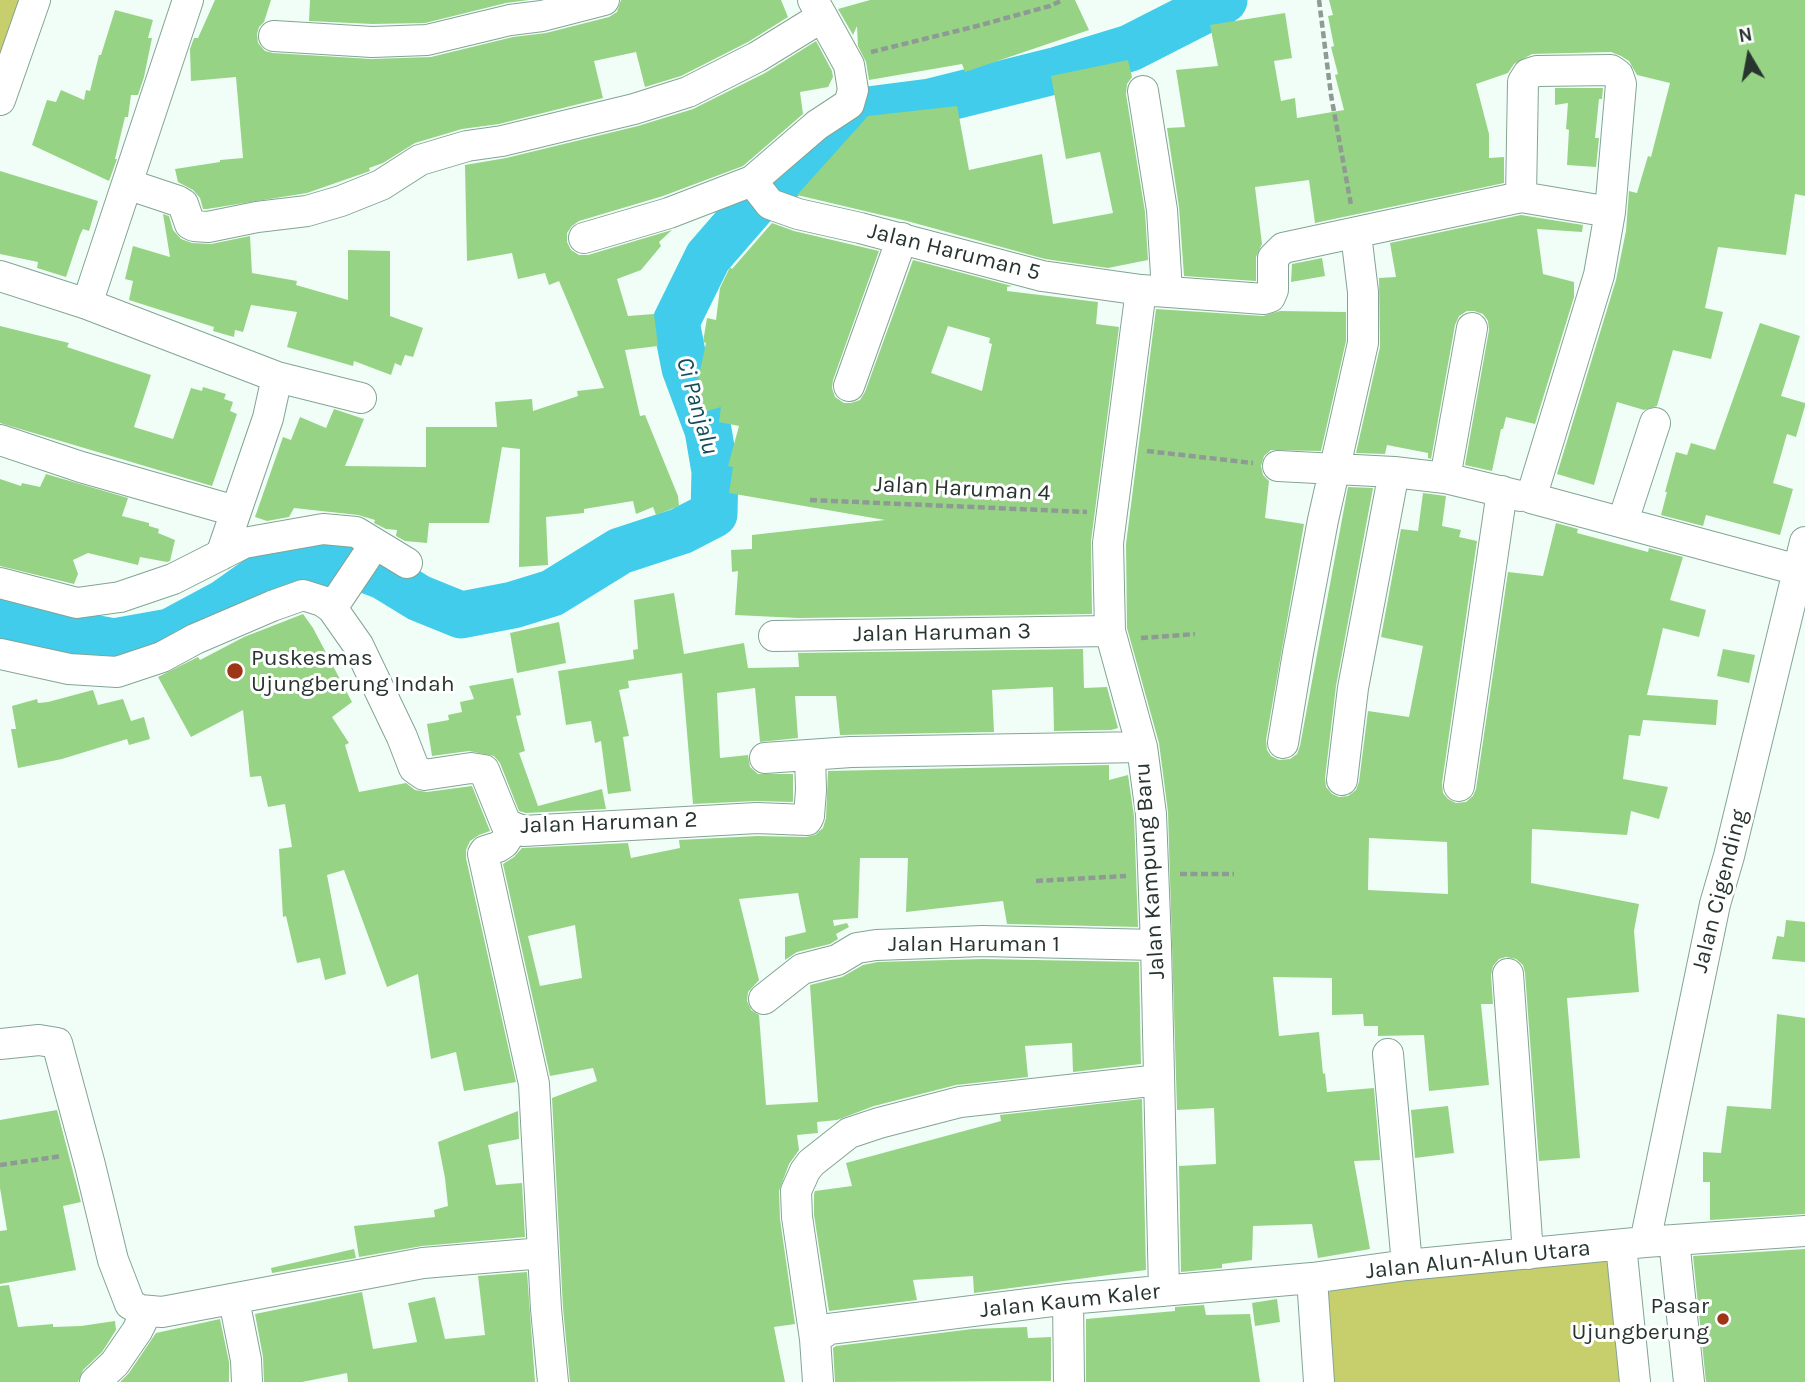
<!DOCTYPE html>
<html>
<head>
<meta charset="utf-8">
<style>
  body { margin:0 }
  #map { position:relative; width:1805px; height:1382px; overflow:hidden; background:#f1fef7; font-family:Karla,sans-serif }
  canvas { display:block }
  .north { position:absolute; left:1714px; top:21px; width:70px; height:70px; -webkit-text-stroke:5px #fff; paint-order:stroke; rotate:350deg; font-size:19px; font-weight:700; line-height:28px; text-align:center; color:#28352f }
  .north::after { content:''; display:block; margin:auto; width:24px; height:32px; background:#28352f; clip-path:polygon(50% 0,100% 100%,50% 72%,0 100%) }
</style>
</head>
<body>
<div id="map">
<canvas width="1805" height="1382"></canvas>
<div class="north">N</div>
</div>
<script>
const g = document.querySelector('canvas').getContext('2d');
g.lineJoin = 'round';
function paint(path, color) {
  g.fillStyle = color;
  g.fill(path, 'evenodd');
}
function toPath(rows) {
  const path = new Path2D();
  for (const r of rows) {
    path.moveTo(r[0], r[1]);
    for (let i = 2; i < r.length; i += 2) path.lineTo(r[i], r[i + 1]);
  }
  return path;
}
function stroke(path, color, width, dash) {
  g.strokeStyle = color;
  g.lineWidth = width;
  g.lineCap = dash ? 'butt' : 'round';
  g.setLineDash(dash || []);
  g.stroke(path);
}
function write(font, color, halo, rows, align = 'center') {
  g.font = font + ' Karla,sans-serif';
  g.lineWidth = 6;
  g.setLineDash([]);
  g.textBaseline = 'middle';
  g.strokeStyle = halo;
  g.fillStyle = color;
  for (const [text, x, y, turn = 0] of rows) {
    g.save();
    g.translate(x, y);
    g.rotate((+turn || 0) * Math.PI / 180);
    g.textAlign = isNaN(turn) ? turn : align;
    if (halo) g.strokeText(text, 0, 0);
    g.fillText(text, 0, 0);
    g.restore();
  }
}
paint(toPath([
  [0,0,24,0,0,61],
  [1616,1256,1628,1382,1329,1382,1326,1296,1333,1288]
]), '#c7cf6d');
stroke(toPath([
  [0,616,30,627,114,642,170,632,224,603,268,572,346,562,383,576,419,598,461,615,513,605,552,593,620,551,681,531,714,514,715,471,708,430,685,368,676,322,708,257,762,195,868,110,930,102,1058,70,1130,48,1224,0]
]), '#40ccea', 47);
paint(toPath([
  [215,0,271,0,264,22,259,27,257,34,258,43,265,51,273,53,371,59,431,57,513,37,546,33,609,17,617,12,621,0,781,0,788,17,748,42,681,76,645,87,636,52,594,61,603,98,499,124,462,129,415,143,383,163,369,168,370,171,307,193,207,209,203,209,200,198,193,190,178,182,175,169,220,162,220,160,243,158,236,77,191,81,190,49,194,38,198,38],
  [310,0,529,0,506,3,425,23,372,24,309,21],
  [870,0,1075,0,1089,30,965,72,962,64,869,80,866,62,858,46,857,26,853,35,838,9],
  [1329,0,1805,0,1805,196,1795,194,1786,255,1718,247,1705,308,1723,312,1711,359,1673,350,1657,406,1644,410,1617,402,1594,485,1557,474,1616,280,1626,231,1629,191,1637,193,1648,156,1651,157,1670,83,1637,75,1629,61,1621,56,1611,52,1532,54,1514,64,1508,73,1476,84,1489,134,1489,158,1504,157,1504,183,1315,223,1309,180,1255,187,1262,244,1256,257,1256,281,1184,276,1179,207,1167,128,1185,127,1176,70,1218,66,1210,25,1285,13,1292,58,1274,61,1281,101,1295,98,1297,118,1344,110,1335,75,1338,74,1331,47,1334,46,1328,16,1333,15],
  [115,10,153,20,148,38,152,38,144,77,138,95,131,95,128,117,125,117,115,159,117,159,109,181,32,145,47,100,56,102,61,90,84,100,86,90,90,91,99,55,101,55],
  [816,41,832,71,833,77,828,87,800,92,803,114,743,166,663,196,579,221,572,226,567,233,567,242,571,250,579,255,588,255,672,230,659,242,661,246,641,270,617,279,628,316,654,314,658,346,625,350,640,416,645,415,678,496,679,506,656,515,653,507,636,514,633,501,584,509,584,513,546,517,548,565,519,567,520,449,502,447,489,523,429,523,427,543,405,541,396,536,397,530,386,529,374,523,375,520,358,515,294,508,289,517,267,521,255,517,283,437,291,440,300,417,326,428,334,409,364,419,345,466,426,467,426,427,497,427,495,402,532,399,533,411,578,396,577,391,604,388,559,281,549,285,545,273,518,279,512,253,467,261,465,165,506,158,638,126,693,109,765,73],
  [1128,60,1132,77,1127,84,1126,94,1145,212,1148,260,1108,268,1045,259,907,221,797,195,868,116,957,106,969,170,1042,154,1053,224,1113,213,1100,152,1066,159,1051,76],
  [1555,88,1603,88,1602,99,1599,99,1595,138,1599,138,1596,167,1567,165,1569,130,1566,129,1568,103,1555,105],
  [0,171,98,201,89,231,83,229,80,235,66,277,37,268,38,262,0,254],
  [163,214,169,216,173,230,181,239,192,243,211,244,250,236,252,273,297,281,296,285,348,300,348,250,390,251,390,316,423,328,413,357,405,355,401,366,395,363,391,375,354,361,353,366,287,347,297,312,251,305,243,332,235,330,234,337,213,331,214,327,129,300,133,281,125,279,133,246,170,257],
  [1521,215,1583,225,1582,232,1537,229,1543,274,1574,282,1574,297,1535,424,1506,417,1503,429,1501,429,1492,471,1465,465,1489,330,1488,321,1483,314,1474,311,1467,311,1459,316,1455,325,1431,459,1428,458,1428,453,1387,445,1385,454,1356,453,1380,347,1379,278,1396,277,1390,243],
  [772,223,794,231,879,251,833,380,832,388,835,397,844,403,851,403,860,400,865,392,913,260,1012,286,1007,287,1007,291,1098,302,1096,324,1119,327,1091,541,1092,614,798,618,735,615,738,571,732,572,731,550,752,549,752,535,885,520,729,493,733,467,728,466,739,426,719,422,721,407,690,416,706,343,703,342,707,318,716,320,720,288,730,267,732,269],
  [948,326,990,338,989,343,992,344,982,391,931,373],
  [1322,258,1325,276,1291,282,1292,264],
  [1156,309,1263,316,1280,311,1346,312,1346,341,1321,451,1271,450,1264,456,1261,466,1263,475,1269,481,1265,518,1304,524,1266,740,1267,750,1271,756,1279,760,1290,759,1297,754,1300,746,1348,487,1373,488,1336,686,1325,778,1326,787,1332,794,1339,797,1348,796,1356,790,1359,782,1368,711,1409,717,1423,646,1381,637,1401,529,1418,531,1423,493,1446,496,1442,526,1461,530,1459,537,1477,541,1442,783,1443,793,1448,799,1456,803,1466,802,1473,796,1476,789,1508,572,1543,576,1556,523,1578,529,1577,533,1648,552,1649,548,1683,557,1670,600,1706,610,1699,637,1663,628,1647,695,1718,700,1716,725,1643,720,1640,736,1629,735,1623,779,1668,787,1659,819,1631,811,1627,835,1532,829,1531,883,1639,904,1634,931,1639,992,1567,998,1580,1158,1539,1161,1525,973,1523,965,1516,959,1506,957,1499,959,1493,966,1491,975,1493,1004,1481,1004,1489,1085,1429,1091,1424,1035,1378,1036,1378,1026,1364,1026,1363,1014,1332,1015,1332,978,1273,977,1279,1036,1319,1032,1323,1074,1325,1073,1327,1092,1374,1088,1380,1160,1354,1161,1370,1249,1318,1258,1312,1224,1253,1226,1252,1260,1222,1264,1222,1268,1181,1272,1179,1166,1216,1164,1214,1108,1177,1110,1168,812,1159,743,1127,628,1126,544],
  [1369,838,1447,842,1448,894,1368,890],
  [1760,323,1800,336,1781,396,1805,403,1805,406,1796,437,1787,434,1773,483,1793,489,1780,535,1706,515,1703,526,1661,515,1667,492,1665,492,1676,452,1687,455,1691,443,1715,450],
  [0,326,69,343,67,347,151,375,134,427,173,439,191,388,202,391,203,387,226,394,224,399,233,402,230,411,237,414,212,486,0,423],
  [46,474,128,498,122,516,149,523,149,526,159,529,158,533,175,540,170,561,167,562,140,557,138,565,88,553,73,560,78,574,74,584,0,566,0,479,21,486,22,483,40,487],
  [674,593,684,654,744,643,748,668,799,667,798,653,1083,649,1084,688,1107,687,1118,728,1111,730,1054,731,1053,687,992,690,994,732,840,735,836,696,795,696,798,738,760,742,755,688,717,693,720,758,748,755,750,767,758,774,793,774,793,802,756,801,693,804,682,673,628,681,629,688,619,690,629,736,623,737,631,791,608,794,601,741,595,743,591,721,566,725,558,671,634,659,633,650,638,649,634,600],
  [303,614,313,628,352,702,332,717,349,743,345,745,359,792,406,783,415,790,427,792,472,786,490,831,479,835,470,841,466,850,466,858,516,1082,464,1091,456,1052,431,1059,418,974,387,987,344,870,327,875,346,974,325,980,320,958,297,963,286,916,283,917,279,849,292,847,285,804,268,807,261,776,250,777,243,710,191,737,158,677,198,657,200,660,244,637],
  [559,622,566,663,517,673,510,633],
  [1723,649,1755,655,1749,683,1717,676],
  [513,678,521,715,516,716,525,751,519,753,538,806,602,789,606,809,526,813,519,811,500,763,494,756,469,751,432,756,427,724,449,720,448,715,462,712,460,702,474,699,469,686],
  [93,690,98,705,123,699,131,721,144,717,150,739,129,745,127,739,62,759,18,768,11,729,16,729,12,706,37,699,38,703,48,702],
  [1109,765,1109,780,1128,775,1134,816,1138,927,1007,924,1003,901,906,912,908,858,860,858,858,918,833,920,834,926,847,923,849,927,836,934,838,939,830,944,797,952,785,960,785,937,806,932,798,893,739,899,759,980,748,992,747,1001,751,1010,759,1015,766,1105,818,1102,810,985,842,977,863,965,878,962,983,959,1139,962,1141,1064,1073,1072,1072,1043,1025,1046,1028,1077,956,1085,874,1106,837,1120,817,1122,818,1133,797,1135,799,1150,789,1164,779,1191,780,1219,795,1324,774,1327,785,1382,570,1382,563,1308,552,1098,597,1081,593,1068,550,1076,503,864,514,857,522,848,628,843,631,858,680,848,679,840,757,836,806,837,815,835,823,828,826,818,828,771],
  [575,925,582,978,540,986,528,936],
  [1786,920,1805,922,1805,962,1772,959,1777,936,1784,937],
  [1777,1014,1805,1018,1805,1214,1710,1220,1710,1182,1703,1182,1703,1152,1721,1153,1727,1106,1771,1109],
  [1142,1099,1146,1270,974,1293,973,1276,913,1280,917,1300,829,1311,814,1215,814,1194,815,1191,852,1186,846,1163,1001,1121,1000,1115],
  [1448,1106,1454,1153,1415,1158,1411,1110],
  [57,1110,81,1202,63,1206,76,1270,0,1284,0,1231,7,1230,0,1188,0,1120],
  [518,1111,519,1139,488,1145,496,1185,522,1183,525,1237,422,1246,359,1257,354,1226,435,1217,434,1210,448,1206,445,1178,438,1142],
  [354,1249,356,1258,272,1273,271,1268],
  [1805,1249,1805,1382,1706,1382,1693,1256],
  [527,1272,535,1382,348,1382,347,1373,302,1382,264,1382,263,1357,255,1314,362,1292,373,1349,417,1342,408,1303,435,1297,445,1339,485,1335,478,1276],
  [9,1285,18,1327,53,1324,53,1327,81,1326,115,1321,116,1330,102,1352,83,1370,78,1382,0,1382,0,1286],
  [1277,1299,1280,1322,1255,1326,1252,1303],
  [1204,1305,1206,1315,1250,1314,1260,1382,1086,1382,1086,1319,1175,1311,1175,1307],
  [220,1319,229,1362,229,1382,120,1382,129,1373,156,1333],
  [1027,1327,1028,1338,1051,1337,1051,1381,835,1382,833,1348,836,1346,972,1329]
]), '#97d385');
const minor = toPath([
  [274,36,372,42,427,40,510,20,542,16,604,0],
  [1143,91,1162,210,1167,291],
  [0,100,35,0],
  [752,181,770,204,798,214,860,228,1042,276,1141,290,1264,299,1270,297,1273,290,1273,258,1283,248,1521,197,1610,212,1599,275,1531,498,1798,570],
  [127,184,178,201,183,204,190,224,194,226,208,227,257,217,307,211,341,201,381,185,420,160,467,146,502,141,634,109,688,92,757,57,822,17],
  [1521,197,1523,82,1528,74,1537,71,1611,70,1618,75,1621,84,1610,212],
  [584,238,669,213,752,181,817,125,849,104,853,90,849,65,813,0],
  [0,276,87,304,277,377,268,418,221,555],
  [1141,290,1108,543,1110,631,1142,747,1151,814,1156,945,1164,1291],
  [87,304,188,0],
  [277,377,361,398],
  [849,386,902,238],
  [0,440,81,467,235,511],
  [1278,466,1394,472,1445,478,1520,496],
  [1445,478,1472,328],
  [1623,521,1655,423],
  [0,583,77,603,120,597,173,579,244,543,323,529,356,532,407,563],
  [332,608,375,544],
  [774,636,1110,631],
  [0,654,69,669,117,672,162,657,195,639,272,606,303,595,322,601,332,608,358,645,402,737,414,768,424,775,471,768,484,770,506,824,523,831,757,818,807,820,809,816,811,790,810,755],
  [1283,743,1298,653,1323,520,1363,343,1363,292,1356,234],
  [765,758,851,752,1142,747],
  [1342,780,1353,688,1394,472],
  [1459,786,1502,491],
  [513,829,504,843,498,847,485,851,483,854,534,1084,546,1309,553,1382],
  [1508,974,1528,1254],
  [764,999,802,969,837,960,857,948,876,945,983,941,1156,945],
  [0,1044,39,1040,57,1043,90,1165,113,1260,130,1304,140,1310,162,1312,423,1263,543,1253],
  [1388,1054,1407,1265],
  [1674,1240,1689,1382],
  [1645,1242,1715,904,1729,856,1805,542],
  [1621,1245,1635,1382],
  [1312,1278,1319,1382],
  [1068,1299,1069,1382],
  [234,1300,246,1360,247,1382],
  [815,1339,797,1217,796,1191,805,1171,811,1163,849,1133,879,1123,960,1102,1159,1080],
  [95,1382,115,1363,137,1331,147,1311],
  [818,1382,815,1339,829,1329,1068,1299,1312,1278,1407,1265,1645,1242,1805,1231]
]);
stroke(minor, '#83a494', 32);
stroke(toPath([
  [1319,0,1331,95,1351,205],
  [871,52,977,26,1050,6,1063,0],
  [1147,451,1253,463],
  [810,500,1087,512],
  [1141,638,1195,634],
  [1180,874,1234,874],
  [1036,881,1126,876],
  [0,1165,62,1156]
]), '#8e9b95', 4.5, [7, 3.5]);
stroke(minor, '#fff', 30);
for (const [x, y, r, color] of [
  [235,671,9,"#9d3516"],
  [1723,1319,7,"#9d3516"]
]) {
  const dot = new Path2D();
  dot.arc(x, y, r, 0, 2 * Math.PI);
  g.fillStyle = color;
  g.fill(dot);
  stroke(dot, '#fff', 2.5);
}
write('23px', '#28352f', '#fff', [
  ["Jalan Haruman 5",954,252,14],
  ["Jalan Haruman 4",962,489,3],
  ["Jalan Haruman 3",942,633,-1],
  ["Jalan Haruman 2",609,823,-2],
  ["Jalan Kampung Baru",1150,871,-94],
  ["Jalan Cigending",1720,891,-76],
  ["Jalan Haruman 1",974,944],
  ["Jalan Alun-Alun Utara",1478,1260,-6],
  ["Jalan Kaum Kaler",1070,1301,-6]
]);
write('23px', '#28352f', '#fff', [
  ["Puskesmas",251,658],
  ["Ujungberung Indah",251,684],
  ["Pasar",1709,1306,"right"],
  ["Ujungberung",1709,1332,"right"]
], 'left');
write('italic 24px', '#144e5a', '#fff', [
  ["Ci Panjalu",697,406,74]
]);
</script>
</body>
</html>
